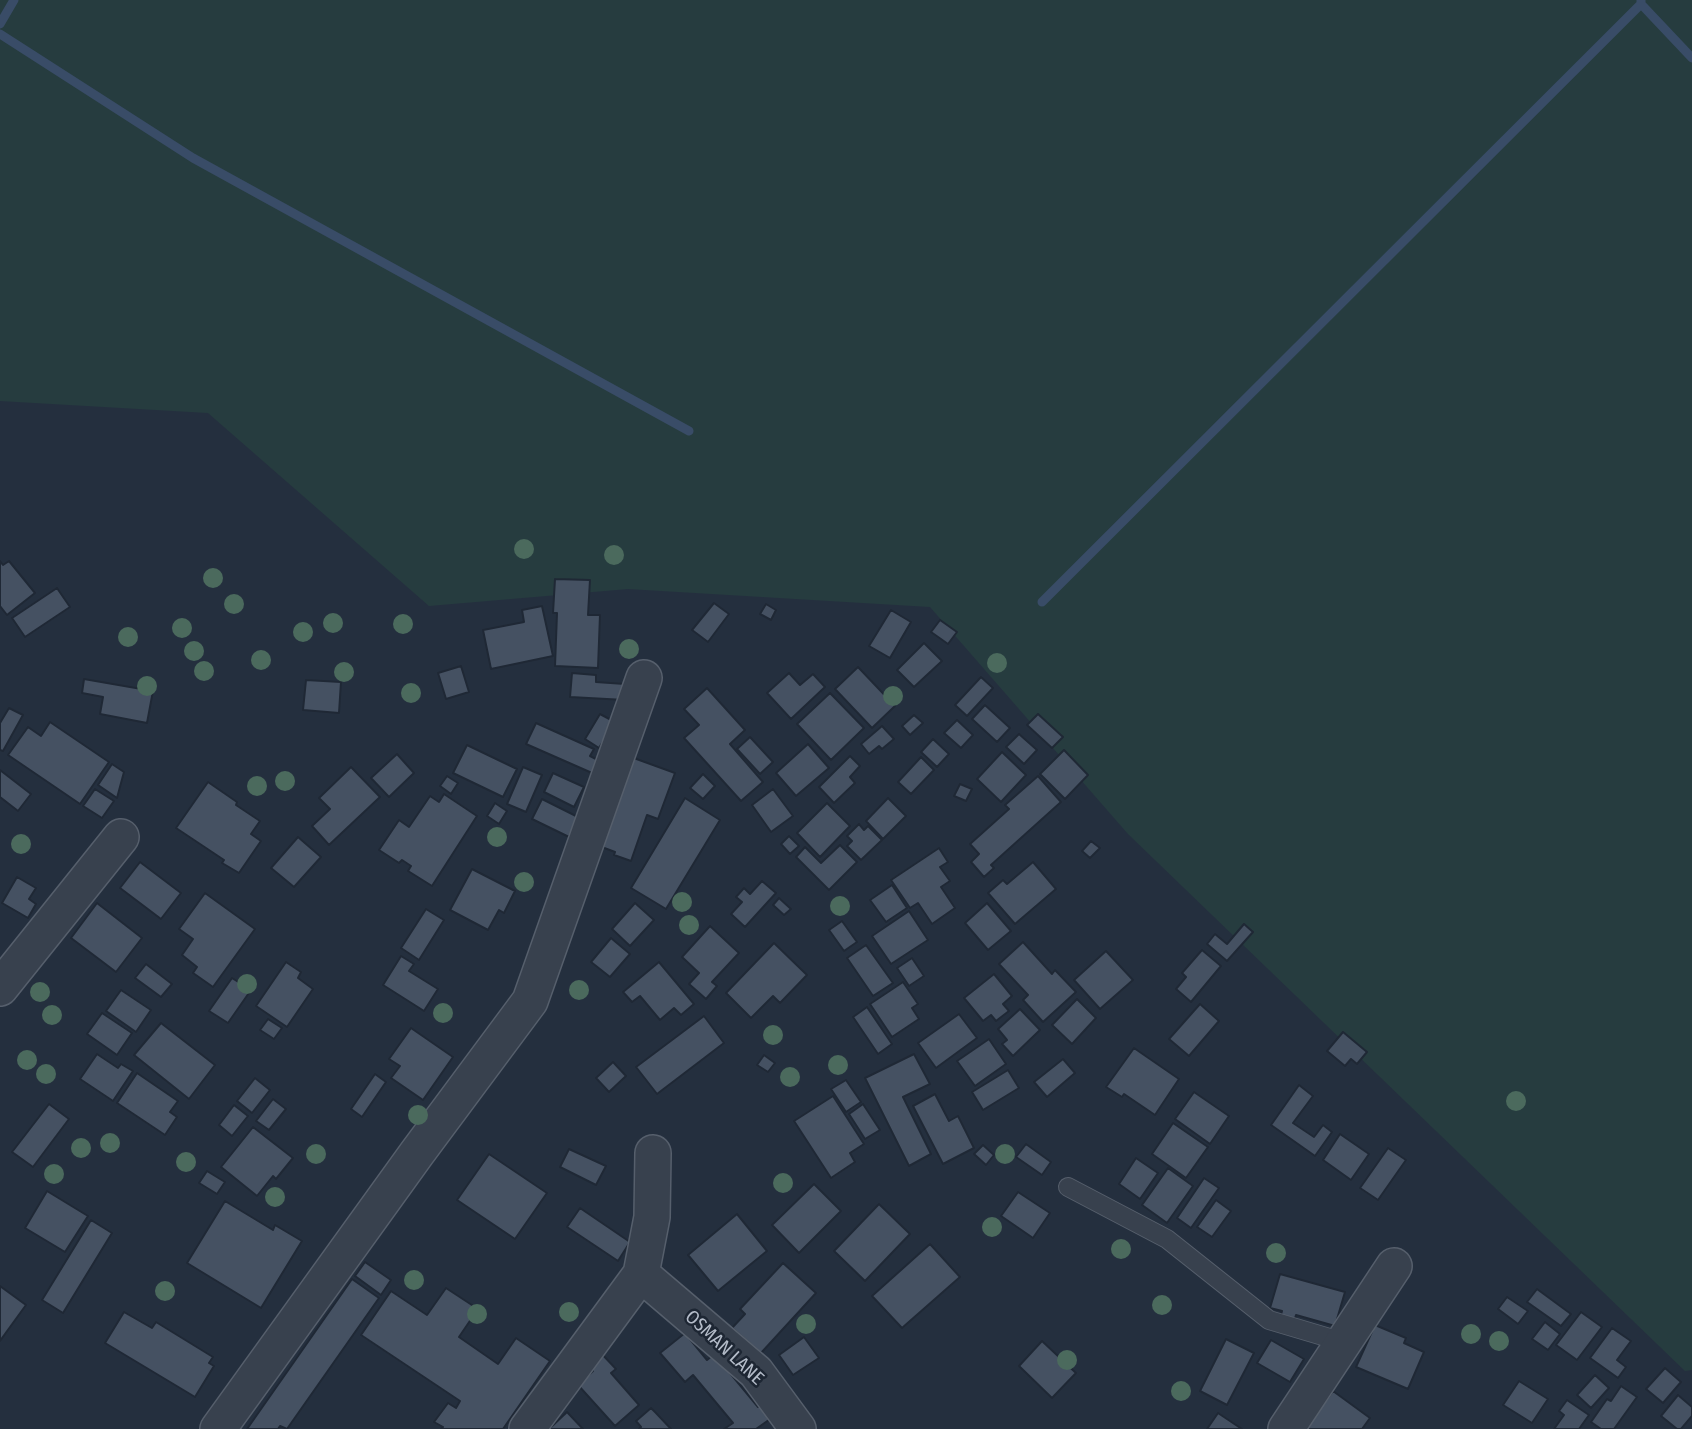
<!DOCTYPE html>
<html>
<head>
<meta charset="utf-8">
<style>
  body { margin:0 }
  canvas { display:block; background:#242f3e }
</style>
</head>
<body>
<canvas width="1692" height="1429"></canvas>
<script>
const g = document.querySelector('canvas').getContext('2d');
g.lineJoin = 'round';
function paint(path, color) {
  g.fillStyle = color;
  g.fill(path, 'evenodd');
}
function toPath(rows) {
  const path = new Path2D();
  for (const r of rows) {
    path.moveTo(r[0], r[1]);
    for (let i = 2; i < r.length; i += 2) path.lineTo(r[i], r[i + 1]);
  }
  return path;
}
function stroke(path, color, width, dash) {
  g.strokeStyle = color;
  g.lineWidth = width;
  g.lineCap = dash ? 'butt' : 'round';
  g.setLineDash(dash || []);
  g.stroke(path);
}
function write(font, color, halo, rows, align = 'center') {
  g.font = font + ' "Fira Sans Condensed",sans-serif';
  g.lineWidth = 5;
  g.setLineDash([]);
  g.textBaseline = 'middle';
  g.strokeStyle = halo;
  g.fillStyle = color;
  for (const [text, x, y, turn = 0] of rows) {
    g.save();
    g.translate(x, y);
    g.rotate((+turn || 0) * Math.PI / 180);
    g.textAlign = isNaN(turn) ? turn : align;
    if (halo) g.strokeText(text, 0, 0);
    g.fillText(text, 0, 0);
    g.restore();
  }
}
paint(toPath([
  [0,0,1692,0,1692,1370,1685,1371,1128,834,930,607,628,589,429,606,208,413,0,401]
]), '#263c3f');
stroke(toPath([
  [1641,4,1692,58],
  [0,24,14,0],
  [0,34,193,158,689,431],
  [1042,602,1641,4,1641,0]
]), '#394c67', 9);
const building = toPath([
  [0,561,3,565,9,561,35,593,7,615,0,606,0,561],
  [555,579,590,580,588,615,600,615,598,668,555,666,557,613,553,613,555,579],
  [57,588,70,607,25,637,12,618,57,588],
  [714,603,729,614,708,642,692,630,714,603],
  [766,604,776,610,771,620,760,614,766,604],
  [542,606,553,656,491,669,483,630,524,622,522,610,542,606],
  [891,610,911,622,890,658,869,646,891,610],
  [940,620,957,632,948,644,931,632,940,620],
  [924,643,942,661,914,687,897,670,924,643],
  [461,666,469,692,446,699,438,673,461,666],
  [858,667,895,706,872,728,835,689,858,667],
  [572,673,596,675,596,682,625,684,625,700,570,697,572,673],
  [789,673,800,685,813,674,825,687,791,719,767,693,789,673],
  [981,677,993,688,967,716,955,705,981,677],
  [84,679,153,691,147,723,100,714,103,697,82,693,84,679],
  [306,680,341,682,339,713,303,710,306,680],
  [707,688,745,730,730,744,763,782,741,801,684,738,699,725,684,709,707,688],
  [830,693,864,728,831,760,797,724,830,693],
  [985,705,1010,728,997,742,972,719,985,705],
  [9,708,23,715,3,751,0,750,0,723,9,708],
  [600,714,615,722,599,748,585,739,600,714],
  [1038,714,1063,737,1052,748,1027,725,1038,714],
  [914,715,923,723,910,735,902,726,914,715],
  [957,720,973,735,961,748,944,733,957,720],
  [50,722,109,762,80,804,8,755,28,727,41,736,50,722],
  [536,723,594,749,590,756,598,760,592,773,526,744,536,723],
  [882,726,894,739,882,749,879,746,869,754,861,744,882,726],
  [1019,734,1037,750,1024,764,1006,747,1019,734],
  [750,737,773,762,760,774,737,749,750,737],
  [933,739,949,754,937,767,921,752,933,739],
  [808,744,829,768,796,796,776,773,808,744],
  [467,745,517,769,503,797,453,773,467,745],
  [1064,750,1088,775,1065,799,1040,774,1064,750],
  [1002,752,1026,775,1001,802,977,779,1002,752],
  [397,754,414,773,389,797,371,778,397,754],
  [850,756,860,766,850,777,855,783,834,803,819,787,850,756],
  [631,757,675,773,658,819,647,815,631,861,614,855,615,852,599,846,631,757],
  [921,757,934,770,911,794,898,782,921,757],
  [112,764,124,772,117,798,98,785,112,764],
  [351,767,380,797,329,845,312,826,330,809,319,798,351,767],
  [523,767,542,775,526,812,507,804,523,767],
  [0,770,31,794,18,811,0,797,0,770],
  [553,773,584,787,574,807,544,792,553,773],
  [703,774,715,786,703,799,690,788,703,774],
  [447,776,458,783,451,794,440,786,447,776],
  [1038,776,1061,802,991,865,994,868,984,877,971,862,979,854,970,844,1009,809,1005,805,1038,776],
  [208,782,237,802,236,805,260,821,251,834,261,841,239,873,222,863,224,860,176,828,208,782],
  [960,784,972,789,966,801,954,796,960,784],
  [95,789,114,801,102,818,83,806,95,789],
  [773,789,793,816,771,832,752,805,773,789],
  [444,794,477,816,432,886,408,871,411,866,402,860,399,863,379,850,399,820,409,827,430,796,439,802,444,794],
  [685,798,720,820,666,909,631,888,685,798],
  [888,798,906,816,883,839,866,821,888,798],
  [542,799,578,817,569,837,532,819,542,799],
  [495,803,507,811,499,824,487,816,495,803],
  [827,803,850,826,820,857,797,833,827,803],
  [859,824,864,830,868,826,882,840,861,860,847,846,852,841,847,836,859,824],
  [789,836,799,846,790,854,781,844,789,836],
  [298,837,321,857,294,887,271,868,298,837],
  [1091,841,1100,848,1090,858,1082,851,1091,841],
  [840,845,857,862,829,890,796,857,805,847,821,863,840,845],
  [939,848,948,862,940,867,950,881,941,887,955,908,932,924,918,903,910,908,891,880,939,848],
  [140,862,181,893,161,919,120,888,140,862],
  [1033,862,1056,889,1015,924,988,893,1003,880,1007,884,1033,862],
  [472,869,515,891,504,913,499,910,488,930,450,910,472,869],
  [17,877,36,888,29,899,36,904,28,918,2,903,17,877],
  [762,881,776,893,745,927,731,914,742,902,736,897,744,888,750,894,762,881],
  [892,885,907,908,886,922,870,900,892,885],
  [205,893,255,929,213,987,193,973,197,967,182,955,193,939,179,929,205,893],
  [779,898,791,909,784,915,773,905,779,898],
  [97,903,142,938,116,972,71,938,97,903],
  [635,903,654,920,630,946,612,929,635,903],
  [987,903,1011,931,988,950,965,923,987,903],
  [426,909,444,920,419,960,401,948,426,909],
  [909,911,928,940,891,964,872,936,909,911],
  [842,921,857,942,844,951,829,930,842,921],
  [1244,924,1253,932,1227,961,1207,944,1215,934,1227,944,1244,924],
  [710,926,739,953,712,982,717,986,706,999,689,984,699,973,682,957,710,926],
  [611,938,630,954,610,977,591,962,611,938],
  [1023,942,1052,974,1055,970,1076,992,1043,1022,1023,1000,1028,995,999,964,1023,942],
  [774,943,807,975,780,1003,773,996,751,1018,726,993,774,943],
  [866,945,893,983,873,996,847,958,866,945],
  [1202,950,1221,966,1191,1002,1176,989,1186,977,1182,973,1202,950],
  [1106,951,1133,980,1100,1009,1074,980,1106,951],
  [401,956,414,964,409,971,438,989,424,1011,383,985,401,956],
  [912,958,924,976,909,986,897,968,912,958],
  [286,962,301,972,298,978,313,989,287,1027,256,1006,286,962],
  [659,962,694,1004,681,1015,674,1008,660,1020,640,996,632,1002,623,992,659,962],
  [146,964,172,984,161,997,135,978,146,964],
  [994,974,1012,996,1003,1004,1009,1011,996,1021,991,1015,983,1021,964,998,994,974],
  [232,978,251,990,228,1023,209,1011,232,978],
  [903,982,918,1004,912,1008,919,1019,892,1037,870,1004,903,982],
  [121,990,151,1010,136,1032,106,1011,121,990],
  [1077,999,1096,1018,1072,1044,1052,1025,1077,999],
  [1200,1004,1219,1021,1189,1056,1169,1039,1200,1004],
  [867,1007,892,1044,878,1054,853,1017,867,1007],
  [1020,1009,1040,1030,1013,1056,1002,1044,1007,1040,998,1029,1020,1009],
  [102,1013,132,1033,117,1055,87,1034,102,1013],
  [959,1014,977,1038,936,1068,918,1043,959,1014],
  [704,1016,724,1043,657,1094,636,1067,704,1016],
  [268,1019,282,1028,274,1039,260,1030,268,1019],
  [161,1023,215,1065,189,1099,134,1055,161,1023],
  [411,1028,453,1057,423,1100,391,1078,400,1066,389,1059,411,1028],
  [1343,1032,1367,1052,1357,1064,1351,1059,1345,1066,1327,1051,1343,1032],
  [989,1039,1006,1064,975,1086,957,1061,989,1039],
  [1134,1048,1179,1079,1155,1115,1124,1094,1122,1097,1106,1087,1134,1048],
  [97,1054,118,1068,121,1064,133,1071,113,1101,80,1079,97,1054],
  [914,1054,930,1084,903,1097,931,1154,909,1166,865,1078,914,1054],
  [764,1055,775,1063,768,1072,757,1065,764,1055],
  [1063,1059,1075,1073,1047,1097,1034,1082,1063,1059],
  [613,1062,626,1076,609,1092,596,1078,613,1062],
  [1008,1070,1019,1088,983,1110,972,1092,1008,1070],
  [137,1073,178,1101,170,1112,177,1117,165,1135,117,1103,137,1073],
  [375,1074,386,1082,362,1117,351,1109,375,1074],
  [255,1078,270,1090,252,1113,237,1101,255,1078],
  [846,1080,861,1102,846,1112,831,1089,846,1080],
  [1299,1085,1313,1096,1293,1123,1314,1137,1323,1125,1332,1132,1315,1156,1271,1125,1299,1085],
  [1194,1092,1229,1116,1210,1144,1175,1119,1194,1092],
  [935,1094,949,1121,958,1116,974,1148,943,1164,913,1106,935,1094],
  [833,1096,864,1144,850,1153,855,1162,831,1178,794,1121,833,1096],
  [273,1099,286,1109,269,1130,256,1121,273,1099],
  [49,1104,69,1119,33,1167,12,1152,49,1104],
  [863,1104,880,1130,865,1139,849,1114,863,1104],
  [234,1105,248,1116,232,1136,219,1125,234,1105],
  [1173,1123,1208,1147,1186,1178,1152,1154,1173,1123],
  [253,1127,293,1158,276,1179,273,1176,257,1196,221,1167,253,1127],
  [1340,1134,1369,1154,1351,1180,1323,1160,1340,1134],
  [1026,1144,1051,1162,1042,1175,1016,1157,1026,1144],
  [983,1145,994,1155,986,1165,974,1154,983,1145],
  [1388,1148,1406,1160,1378,1200,1360,1188,1388,1148],
  [569,1149,606,1166,596,1185,560,1167,569,1149],
  [489,1154,547,1193,515,1239,457,1200,489,1154],
  [1136,1158,1158,1173,1140,1199,1119,1184,1136,1158],
  [1168,1168,1193,1186,1167,1223,1142,1205,1168,1168],
  [207,1171,225,1182,217,1194,199,1183,207,1171],
  [1204,1178,1219,1188,1191,1228,1177,1218,1204,1178],
  [814,1184,841,1211,799,1253,772,1225,814,1184],
  [47,1191,88,1216,65,1252,25,1228,47,1191],
  [1018,1192,1050,1213,1033,1238,1001,1216,1018,1192],
  [1216,1200,1231,1211,1212,1237,1197,1227,1216,1200],
  [225,1201,273,1230,275,1225,302,1241,261,1308,187,1263,225,1201],
  [879,1204,910,1234,865,1281,834,1251,879,1204],
  [580,1208,630,1242,618,1261,567,1227,580,1208],
  [737,1214,767,1251,718,1291,688,1255,737,1214],
  [91,1220,112,1233,63,1313,42,1300,91,1220],
  [930,1244,960,1277,902,1328,872,1296,930,1244],
  [365,1262,391,1280,381,1295,355,1276,365,1262],
  [783,1263,816,1293,761,1353,732,1328,745,1314,740,1309,783,1263],
  [1280,1274,1345,1292,1335,1326,1296,1315,1294,1322,1280,1318,1282,1311,1270,1308,1280,1274],
  [352,1279,379,1298,287,1429,280,1426,278,1429,247,1429,352,1279],
  [0,1286,26,1305,0,1341,0,1286],
  [446,1288,478,1309,459,1337,498,1364,516,1338,550,1361,503,1429,441,1429,443,1427,434,1422,448,1403,456,1408,460,1401,361,1335,391,1291,427,1315,446,1288],
  [1537,1289,1571,1314,1561,1326,1527,1302,1537,1289],
  [1507,1297,1528,1311,1518,1324,1498,1309,1507,1297],
  [124,1312,152,1328,156,1322,213,1357,209,1363,214,1366,195,1397,105,1343,124,1312],
  [1581,1312,1602,1327,1577,1360,1556,1345,1581,1312],
  [1545,1322,1560,1334,1548,1350,1532,1339,1545,1322],
  [1375,1325,1406,1338,1404,1343,1424,1352,1408,1389,1356,1367,1375,1325],
  [1612,1328,1631,1341,1617,1360,1626,1367,1618,1378,1590,1358,1612,1328],
  [685,1333,707,1360,718,1351,725,1367,758,1407,764,1403,773,1417,756,1429,724,1429,733,1423,693,1375,685,1382,660,1353,685,1333],
  [804,1337,819,1358,793,1375,779,1355,804,1337],
  [1226,1339,1254,1353,1227,1405,1200,1391,1226,1339],
  [1271,1340,1304,1359,1290,1382,1257,1363,1271,1340],
  [1042,1341,1076,1373,1052,1398,1019,1366,1042,1341],
  [600,1352,616,1369,611,1373,639,1405,615,1426,578,1385,593,1371,586,1364,600,1352],
  [1665,1368,1681,1382,1663,1403,1646,1389,1665,1368],
  [1595,1375,1609,1388,1591,1408,1577,1395,1595,1375],
  [1519,1381,1548,1399,1532,1423,1503,1405,1519,1381],
  [1621,1386,1637,1397,1614,1429,1601,1429,1591,1422,1607,1399,1611,1401,1621,1386],
  [1333,1391,1370,1418,1362,1429,1305,1429,1333,1391],
  [1678,1395,1692,1407,1692,1416,1681,1429,1677,1429,1661,1416,1678,1395],
  [1567,1400,1589,1415,1579,1429,1554,1429,1564,1415,1559,1411,1567,1400],
  [651,1408,656,1413,671,1429,639,1429,641,1427,636,1421,651,1408],
  [567,1412,583,1429,549,1429,567,1412],
  [1218,1413,1242,1429,1207,1429,1218,1413]
]);
paint(building, '#455162');
stroke(building, '#1f2835', 2);
const service = toPath([
  [1068,1187,1167,1239,1269,1320,1343,1342]
]);
const minor = toPath([
  [0,988,121,837],
  [641,1274,756,1372,798,1429],
  [218,1429,417,1153,530,1001,644,678],
  [527,1429,641,1274,652,1217,653,1153],
  [1286,1429,1394,1266]
]);
stroke(service, '#565f6c', 20);
stroke(minor, '#565f6c', 38);
stroke(service, '#38414e', 18);
stroke(minor, '#38414e', 35);
g.fillStyle = '#4b6a5d';
for (const [x, y] of [
  [524,549],
  [614,555],
  [213,578],
  [234,604],
  [333,623],
  [403,624],
  [182,628],
  [303,632],
  [128,637],
  [629,649],
  [194,651],
  [261,660],
  [997,663],
  [204,671],
  [344,672],
  [147,686],
  [411,693],
  [893,696],
  [285,781],
  [257,786],
  [497,837],
  [21,844],
  [524,882],
  [682,902],
  [840,906],
  [689,925],
  [247,984],
  [579,990],
  [40,992],
  [443,1013],
  [52,1015],
  [773,1035],
  [27,1060],
  [838,1065],
  [46,1074],
  [790,1077],
  [1516,1101],
  [418,1115],
  [110,1143],
  [81,1148],
  [316,1154],
  [1005,1154],
  [186,1162],
  [54,1174],
  [783,1183],
  [275,1197],
  [992,1227],
  [1121,1249],
  [1276,1253],
  [414,1280],
  [165,1291],
  [1162,1305],
  [569,1312],
  [477,1314],
  [806,1324],
  [1471,1334],
  [1499,1341],
  [1067,1360],
  [1181,1391]
]) {
  g.beginPath();
  g.arc(x, y, 10, 0, 2 * Math.PI);
  g.fill();
}
write('19px', '#b4bcc9', '#1d2633', [
  ["OSMAN LANE",724,1348,43]
]);
</script>
</body>
</html>
